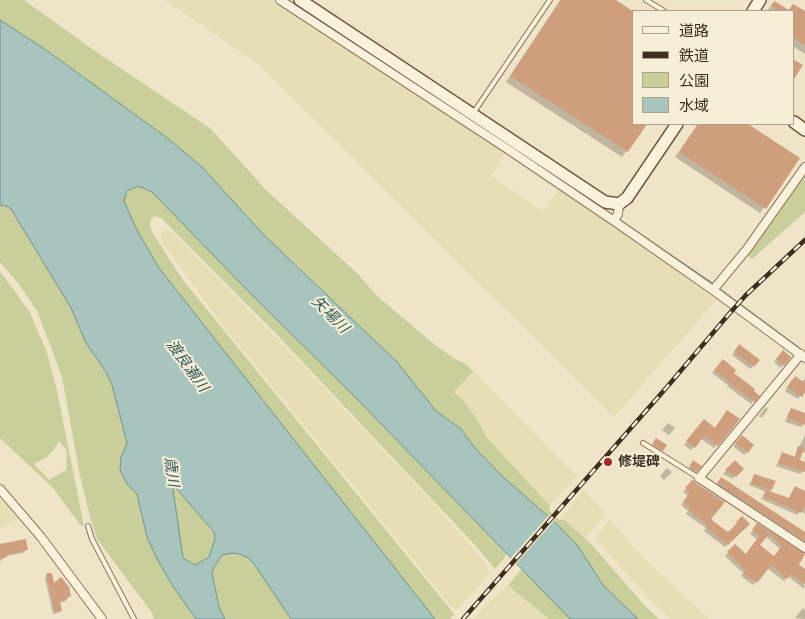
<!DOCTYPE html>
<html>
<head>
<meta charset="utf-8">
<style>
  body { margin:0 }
  #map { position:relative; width:805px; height:619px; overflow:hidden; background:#f0e4c8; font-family:Merriweather,"Noto Sans JP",serif }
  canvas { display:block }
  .legend { position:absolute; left:632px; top:10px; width:162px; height:115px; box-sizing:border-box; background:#f7eed8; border:1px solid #ada18e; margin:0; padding:6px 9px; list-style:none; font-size:15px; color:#3d2e20 }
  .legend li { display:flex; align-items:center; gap:10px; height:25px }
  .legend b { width:25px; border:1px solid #ada18e }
</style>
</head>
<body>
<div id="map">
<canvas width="805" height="619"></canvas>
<ul class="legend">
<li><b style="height:6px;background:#faf1dc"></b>道路</li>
<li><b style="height:6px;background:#3d2e20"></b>鉄道</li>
<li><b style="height:14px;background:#c9cf9b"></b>公園</li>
<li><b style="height:14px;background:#a9c4bc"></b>水域</li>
</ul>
</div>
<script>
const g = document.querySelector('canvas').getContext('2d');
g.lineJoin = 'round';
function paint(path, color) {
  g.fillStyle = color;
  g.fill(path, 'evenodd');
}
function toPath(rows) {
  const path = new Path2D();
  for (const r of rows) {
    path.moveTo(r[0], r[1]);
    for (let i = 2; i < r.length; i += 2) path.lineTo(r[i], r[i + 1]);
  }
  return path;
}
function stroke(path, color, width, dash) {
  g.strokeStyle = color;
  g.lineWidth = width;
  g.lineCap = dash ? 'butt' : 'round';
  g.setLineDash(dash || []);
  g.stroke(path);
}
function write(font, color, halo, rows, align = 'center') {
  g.font = font + ' Merriweather,"Noto Sans JP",serif';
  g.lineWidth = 4;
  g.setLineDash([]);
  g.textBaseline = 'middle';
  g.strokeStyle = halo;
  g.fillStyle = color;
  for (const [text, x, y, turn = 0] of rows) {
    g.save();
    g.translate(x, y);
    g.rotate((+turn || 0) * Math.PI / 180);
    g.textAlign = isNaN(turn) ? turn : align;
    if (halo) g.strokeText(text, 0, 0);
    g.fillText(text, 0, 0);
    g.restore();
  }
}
paint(toPath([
  [165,0,271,0,506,154,491,176,543,212,560,188,719,297,614,417,258,64],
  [163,230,167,230,171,232,182,243,292,354,422,491,485,562,489,573,487,577,460,607,456,609,453,609,226,330,162,242,161,233],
  [473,371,577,476,550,506,487,438,478,421,464,401,454,392],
  [584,491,606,514,585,539,562,516],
  [0,492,22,518,0,528],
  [610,519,642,556,709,619,671,619,647,597,596,539,596,536],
  [508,585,512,589,549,619,475,619,481,610]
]), '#e6deb5');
paint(toPath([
  [0,0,24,0,95,51,211,129,266,190,358,274,376,295,435,345,455,359,464,363,473,371,454,392,464,401,478,421,487,438,550,506,549,508,550,511,559,520,564,519,591,544,645,606,659,619,638,619,603,585,578,546,558,525,502,476,475,448,460,428,436,411,397,362,263,234,202,167,170,140,46,50,0,20],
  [805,171,805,212,752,259,747,255],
  [141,187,152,192,248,291,357,399,507,554,495,569,475,545,279,337,161,218,154,216,151,220,150,227,154,235,183,280,454,614,450,619,435,619,159,268,137,230,124,201,125,196,131,188],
  [0,205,6,206,11,209,71,308,86,343,106,372,112,385,127,443,121,457,133,490,137,494,147,537,157,559,172,585,196,619,154,619,152,613,97,539,90,517,79,471,62,377,49,342,37,311,18,283,0,262],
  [0,271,29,311,46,350,56,386,84,526,81,526,53,488,0,438],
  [59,441,67,451,66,470,49,480,34,464,47,457,55,448],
  [175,487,214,532,215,539,209,557,195,565,183,558,173,489],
  [232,553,239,554,248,557,254,564,291,619,225,619,219,607,212,573,214,567,222,555],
  [522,569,538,585,570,619,549,619,512,589,508,585]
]), '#c9cf9b');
const water = toPath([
  [0,20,46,50,170,140,202,167,263,234,397,362,436,411,460,428,475,448,502,476,558,525,578,546,603,585,638,619,570,619,357,399,248,291,152,192,141,187,136,187,127,191,124,201,137,230,159,268,435,619,291,619,254,564,247,557,239,554,232,553,222,555,214,567,212,573,219,607,225,619,196,619,172,585,157,559,147,537,137,494,127,484,120,470,121,457,127,443,112,385,106,372,86,343,71,308,11,209,6,206,0,205,0,20],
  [175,487,214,532,215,539,209,557,195,565,183,558,173,489,175,487]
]);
paint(water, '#a9c4bc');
stroke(water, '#6f938a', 1);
paint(toPath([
  [549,515,555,520,515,565,509,560]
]), '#f0e4c8');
paint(toPath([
  [560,0,614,0,634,124,646,124,622,157,506,82],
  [774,2,788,10,793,5,805,13,805,54,794,47,794,11,767,11],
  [698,124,746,124,798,159,760,213,675,157],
  [736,349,753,366,750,369,732,355],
  [780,355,783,365,780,368,774,362],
  [720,364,758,396,751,404,727,386,728,385,712,373],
  [805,378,805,389,798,399,785,391,792,380,802,382],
  [766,407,768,409,762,418,759,416],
  [792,409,805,414,805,421,801,427,785,422,789,412],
  [727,412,717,445,714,448,701,439,691,450,684,445,702,424,714,429],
  [668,423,675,428,669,435,662,430],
  [805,435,805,453,802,452,799,460,805,463,803,471,800,474,776,466,783,453,794,458],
  [739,440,747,452,744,455,733,446],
  [654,443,662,450,659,454,650,448],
  [693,462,696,471,693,474,687,471],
  [735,462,742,469,732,479,723,474],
  [667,468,672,472,664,480,660,476],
  [754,476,770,490,768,492,788,499,795,487,805,492,805,514,801,511,797,515,761,499,766,492,749,485],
  [693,481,709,519,729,534,735,527,734,526,742,517,748,524,725,547,704,531,706,528,686,514,688,511,681,505,688,496,683,492],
  [718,482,805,533,805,546,716,486],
  [757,525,801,554,798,565,805,570,804,589,788,576,784,581,767,568,753,585,741,576,743,573,725,556,735,546,745,555,757,539,750,534],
  [765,536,780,549,774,557,759,545],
  [0,542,1,545,26,550,23,553,6,556,0,561],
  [47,576,53,585,70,596,64,602,59,602,60,611,58,613,53,614,45,578],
  [803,608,805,610,805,619,795,618]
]), '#0003');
stroke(toPath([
  [287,0,338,33],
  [588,199,708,281,805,353]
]), '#6f938a', 2.5);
paint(toPath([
  [561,0,616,0,634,12,634,124,647,124,628,152,510,76],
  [774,1,789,10,793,4,805,11,805,45,794,38,794,11,779,11,771,6],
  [794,60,803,65,794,79],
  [698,124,748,124,800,158,766,209,679,152],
  [739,344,760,360,754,367,734,352],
  [783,350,791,357,784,366,776,359],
  [723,359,736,370,734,373,755,389,754,391,760,396,755,402,729,383,730,382,714,370],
  [795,376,805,383,805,392,802,397,787,387],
  [791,408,805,413,805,425,787,418],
  [727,410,740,419,718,446,704,436,695,448,686,441,704,419,715,428],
  [742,435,754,445,748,453,735,443],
  [656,438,667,445,663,451,652,444],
  [798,446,804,448,800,460,805,462,805,472,778,463,782,452,795,457],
  [693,460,702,466,697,472,689,467],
  [735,460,744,469,736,477,725,470],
  [754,474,776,481,771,491,751,483],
  [721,477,805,532,805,541,717,483],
  [693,479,696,483,725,502,711,519,717,524,728,532,737,524,736,522,742,516,750,524,728,545,706,527,708,525,688,510,690,508,683,502,690,492,685,488],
  [795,486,805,491,805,504,801,513,763,496,766,490,789,498],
  [757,523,805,554,799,565,805,569,805,584,791,574,787,579,771,565,757,583,743,573,745,570,727,552,735,544,746,554,759,536,752,530],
  [769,534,782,546,774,556,760,545],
  [26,539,28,550,7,555,7,557,0,559,0,544],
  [47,573,52,573,54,583,61,577,69,587,71,596,67,597,67,600,60,601,62,611,55,612,46,575]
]), '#cf9f7d');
const lane = toPath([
  [646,0,664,11],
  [474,112,550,0],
  [643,443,699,478],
  [88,526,92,539,134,619]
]);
const street = toPath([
  [280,0,509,150,614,221,713,290,805,358],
  [614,221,618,214,619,204],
  [713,290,747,249,805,167],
  [801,354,699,478,805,548],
  [0,489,41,537,102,619]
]);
const secondary = toPath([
  [300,0,605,202,619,204,627,198,677,124],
  [753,11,760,0],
  [794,122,805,130]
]);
stroke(lane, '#8d765c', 6);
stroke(street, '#8d765c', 10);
stroke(secondary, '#6f573f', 14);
stroke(lane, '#faf1dc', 4);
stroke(street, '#faf1dc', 8);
stroke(secondary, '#faf1dc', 11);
const rail = toPath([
  [463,619,667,387,729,314,746,295,805,240]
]);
stroke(rail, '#3d2e20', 4.5);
stroke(rail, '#f7eed8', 2.5, [8]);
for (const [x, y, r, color] of [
  [608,462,5,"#9e2a2b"]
]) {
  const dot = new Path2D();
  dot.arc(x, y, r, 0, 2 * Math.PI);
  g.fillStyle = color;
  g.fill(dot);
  stroke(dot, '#f7eed8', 2);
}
write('bold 14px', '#3d2e20', '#f7eed8', [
  ["修堤碑",618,462]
], 'left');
write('italic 15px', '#2f5d5a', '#f7eed8', [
  ["矢場川",330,315,45],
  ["渡良瀬川",187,366,54],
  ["歳川",171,472,82]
]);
</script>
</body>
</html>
